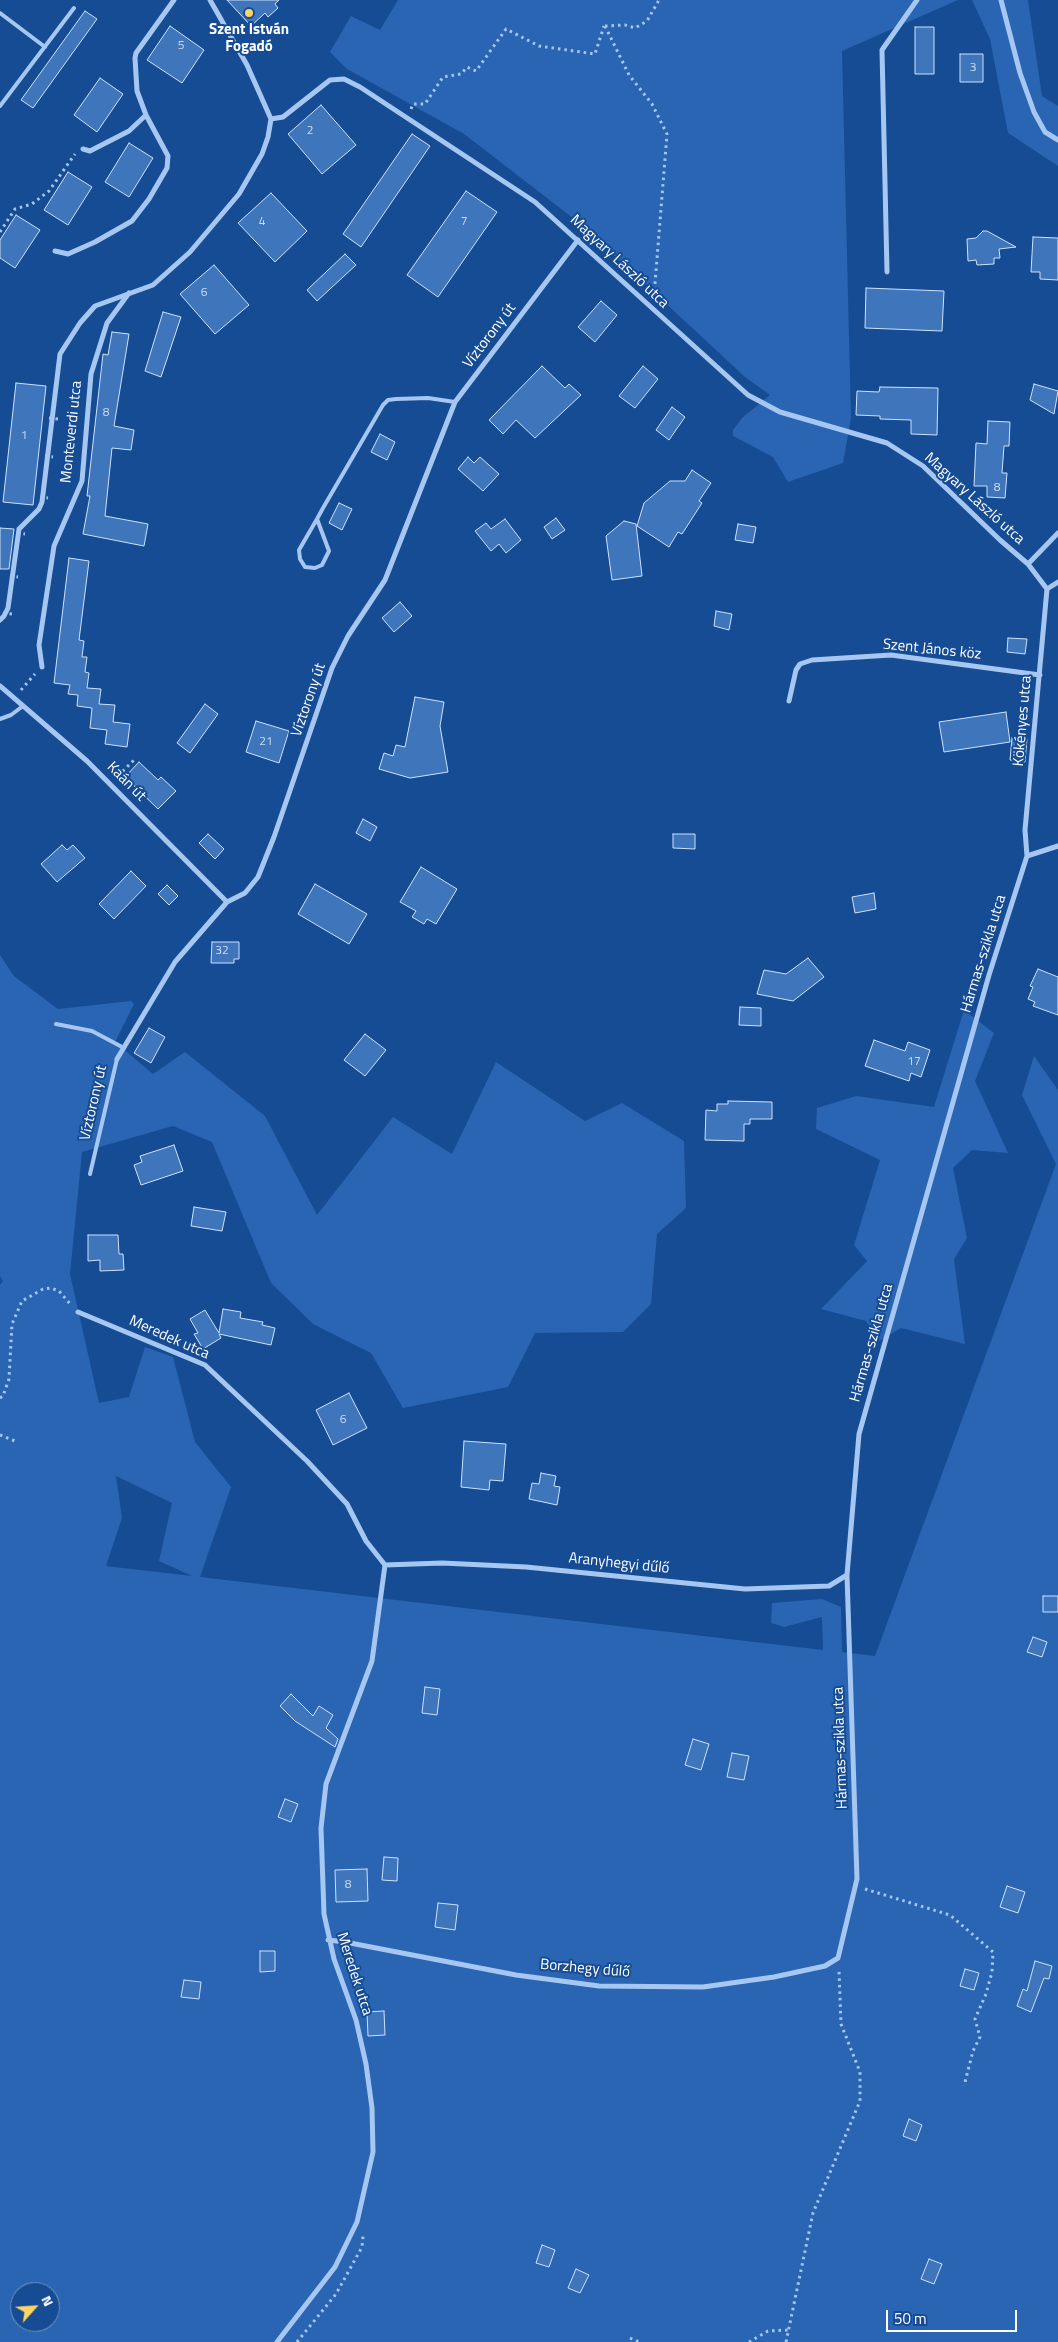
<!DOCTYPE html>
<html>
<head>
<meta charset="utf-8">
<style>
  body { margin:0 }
  #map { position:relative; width:1058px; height:2342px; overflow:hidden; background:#164c93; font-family:"Titillium Web",sans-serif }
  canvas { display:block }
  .north { position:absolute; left:10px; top:2282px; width:50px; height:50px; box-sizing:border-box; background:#164c93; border:1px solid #7394be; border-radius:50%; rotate:64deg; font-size:14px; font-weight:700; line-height:20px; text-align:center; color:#fff }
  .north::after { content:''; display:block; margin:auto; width:18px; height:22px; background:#ffd466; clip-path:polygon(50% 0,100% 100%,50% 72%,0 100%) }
  .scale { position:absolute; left:886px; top:2310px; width:131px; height:22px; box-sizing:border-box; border:2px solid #fff; border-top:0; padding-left:6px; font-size:15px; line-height:18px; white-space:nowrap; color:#fff; -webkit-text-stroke:4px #164c93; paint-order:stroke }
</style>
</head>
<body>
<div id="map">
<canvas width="1058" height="2342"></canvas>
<div class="north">N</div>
<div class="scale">50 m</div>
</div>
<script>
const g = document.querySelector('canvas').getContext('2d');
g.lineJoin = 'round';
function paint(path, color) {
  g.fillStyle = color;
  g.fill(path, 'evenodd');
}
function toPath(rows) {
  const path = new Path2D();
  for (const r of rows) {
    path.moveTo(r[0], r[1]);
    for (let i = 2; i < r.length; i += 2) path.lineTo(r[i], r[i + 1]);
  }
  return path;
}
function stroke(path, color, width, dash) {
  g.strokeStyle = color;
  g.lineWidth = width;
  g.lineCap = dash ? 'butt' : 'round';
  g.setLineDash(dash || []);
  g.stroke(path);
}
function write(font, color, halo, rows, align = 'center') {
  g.font = font + ' "Titillium Web",sans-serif';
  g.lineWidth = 4;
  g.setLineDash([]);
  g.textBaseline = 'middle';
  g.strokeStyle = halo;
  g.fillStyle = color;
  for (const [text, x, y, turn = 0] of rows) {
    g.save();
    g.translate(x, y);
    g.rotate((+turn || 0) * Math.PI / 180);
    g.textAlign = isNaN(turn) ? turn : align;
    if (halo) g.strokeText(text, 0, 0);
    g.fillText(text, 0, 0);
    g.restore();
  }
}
paint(toPath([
  [398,0,958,0,842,51,851,418,843,463,788,482,773,457,733,436,733,430,742,418,770,395,745,377,578,222,464,134,347,69,330,52,351,16,380,30],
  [972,0,1028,0,1042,96,1058,106,1058,166,1008,133,990,39],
  [0,955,14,976,58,1009,131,1001,134,1004,115,1042,153,1074,185,1052,265,1116,317,1215,393,1117,452,1154,496,1062,585,1121,622,1103,684,1141,686,1208,657,1234,651,1304,623,1332,535,1333,508,1387,403,1408,371,1353,313,1324,271,1283,212,1142,173,1126,82,1152,70,1274,99,1403,129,1397,145,1347,173,1357,195,1442,231,1487,200,1577,823,1650,822,1617,784,1627,771,1623,772,1603,822,1599,841,1607,842,1652,875,1656,1056,1164,1022,1095,1034,1056,1058,1090,1058,2342,0,2342,0,1285,3,1281,0,1276],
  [116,1476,172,1503,159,1561,192,1576,106,1566,122,1518],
  [20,2292,50,2292,50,2322,20,2322],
  [964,1010,994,1033,975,1081,1008,1153,972,1150,953,1168,967,1238,954,1259,965,1344,901,1328,879,1341,866,1321,821,1309,867,1261,854,1245,880,1160,816,1129,817,1108,856,1096,934,1107]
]), '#2965b2');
const building = toPath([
  [227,0,279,0,275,4,278,8,268,17,265,13,251,26,227,0],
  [85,11,97,19,33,108,21,100,85,11],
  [170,26,204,50,182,83,147,60,170,26],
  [915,27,934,27,934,74,915,74,915,27],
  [960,54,983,54,983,82,960,82,960,54],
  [100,78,123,94,97,132,74,115,100,78],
  [321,105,356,145,322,174,288,134,321,105],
  [412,134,430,146,361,247,343,234,412,134],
  [129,143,153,158,129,197,105,182,129,143],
  [68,172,92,187,68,225,44,210,68,172],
  [466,191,497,212,438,297,407,275,466,191],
  [271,193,307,231,275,262,238,223,271,193],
  [16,215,40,230,15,268,0,258,0,240,16,215],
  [983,231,987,231,1016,247,999,249,1000,258,994,258,994,264,977,265,976,260,968,261,967,239,976,238,983,231],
  [1033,237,1058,238,1058,280,1040,279,1040,272,1031,272,1033,237],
  [345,254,356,265,317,301,307,290,345,254],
  [214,265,249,305,215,334,180,294,214,265],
  [866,288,944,291,942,331,865,328,866,288],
  [601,301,617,315,595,342,578,327,601,301],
  [163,312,181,317,161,377,145,371,163,312],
  [112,332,129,334,114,426,134,430,131,450,112,448,105,516,148,524,144,546,83,534,90,496,87,496,103,354,108,355,112,332],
  [542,366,565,388,569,384,581,395,535,438,516,420,503,434,489,420,542,366],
  [643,366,658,379,635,408,619,396,643,366],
  [16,383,46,386,33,505,3,502,16,383],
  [1034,384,1058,391,1054,414,1030,400,1034,384],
  [880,387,938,388,937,435,911,434,911,420,880,419,880,416,856,415,857,391,879,392,880,387],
  [672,407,685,417,669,440,656,430,672,407],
  [988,421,1010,422,1009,446,1004,446,1002,473,1007,473,1005,498,987,497,987,486,974,486,976,443,987,444,988,421],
  [380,434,395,442,387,460,371,452,380,434],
  [468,457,474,463,480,457,499,474,483,491,458,469,468,457],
  [692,470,711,483,699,501,702,503,682,534,678,532,669,547,637,526,644,503,670,481,685,481,692,470],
  [339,503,352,509,342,530,329,523,339,503],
  [556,518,565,530,552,539,544,527,556,518],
  [505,519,521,540,506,553,499,544,491,551,475,531,486,523,491,529,505,519],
  [624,521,636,524,642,576,612,580,606,536,624,521],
  [738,524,756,527,753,543,735,540,738,524],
  [0,528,14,529,9,569,0,569,0,528],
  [69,558,89,561,79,640,84,641,82,657,87,657,85,672,89,673,87,688,101,689,99,704,115,705,113,722,130,724,127,747,105,744,107,730,90,728,92,708,77,706,78,695,68,694,70,685,54,683,69,558],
  [400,602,412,616,394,632,382,618,400,602],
  [716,611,732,614,729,630,714,626,716,611],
  [1008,638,1027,639,1025,654,1007,652,1008,638],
  [415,697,444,702,440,726,448,772,410,778,379,769,384,753,393,756,396,745,405,747,415,697],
  [205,704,218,714,190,753,177,743,205,704],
  [1006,712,1010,742,944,752,939,722,1006,712],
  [256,721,289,731,279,763,246,752,256,721],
  [1012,738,1027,739,1025,762,1010,760,1012,738],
  [139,762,158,780,161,777,176,791,158,809,125,777,139,762],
  [363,819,377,827,370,841,356,833,363,819],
  [208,834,224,849,215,859,199,843,208,834],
  [673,834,695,834,695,849,673,848,673,834],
  [62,845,67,850,73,845,85,858,57,882,41,864,62,845],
  [421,867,457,889,436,924,427,919,424,924,412,917,416,911,400,902,421,867],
  [131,871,146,886,114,919,99,904,131,871],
  [315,884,367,914,349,944,298,914,315,884],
  [167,885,178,896,169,905,158,894,167,885],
  [874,893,876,909,855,913,852,897,874,893],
  [212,942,239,942,239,959,234,959,234,963,211,963,212,942],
  [808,958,824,977,793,1001,757,994,764,970,786,974,808,958],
  [1038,969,1058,977,1058,1015,1033,1006,1035,1002,1028,999,1033,987,1030,986,1038,969],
  [740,1007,761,1008,761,1026,739,1025,740,1007],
  [149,1028,165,1037,151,1063,134,1053,149,1028],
  [365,1034,386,1050,365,1076,344,1060,365,1034],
  [874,1040,905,1051,908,1042,930,1050,921,1077,911,1073,909,1081,865,1066,874,1040],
  [728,1101,772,1102,772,1119,750,1119,750,1124,744,1124,744,1141,705,1140,706,1110,717,1111,717,1104,728,1104,728,1101],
  [174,1145,183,1171,141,1185,134,1165,142,1162,140,1156,174,1145],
  [194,1207,226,1212,222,1231,191,1226,194,1207],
  [88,1235,118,1235,119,1254,123,1254,124,1270,100,1271,100,1260,88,1261,88,1235],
  [223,1309,241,1312,240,1318,263,1322,262,1325,275,1328,271,1345,219,1334,221,1338,203,1349,194,1334,198,1333,190,1319,205,1310,219,1333,223,1309],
  [349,1393,367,1428,333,1445,316,1410,349,1393],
  [464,1441,506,1444,503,1481,490,1480,489,1490,461,1487,464,1441],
  [541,1473,556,1476,554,1486,560,1487,557,1505,529,1499,532,1483,539,1484,541,1473],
  [1043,1596,1058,1596,1058,1612,1043,1612,1043,1596],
  [1033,1637,1047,1642,1042,1657,1027,1652,1033,1637],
  [425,1687,440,1689,437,1715,422,1713,425,1687],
  [291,1694,313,1716,319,1706,333,1715,326,1728,338,1739,335,1747,295,1721,280,1706,291,1694],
  [693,1739,709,1744,701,1770,685,1765,693,1739],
  [732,1753,749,1756,744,1780,727,1777,732,1753],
  [285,1799,298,1804,291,1822,278,1817,285,1799],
  [384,1857,398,1858,397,1881,382,1880,384,1857],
  [367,1869,368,1901,336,1902,335,1870,367,1869],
  [1007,1886,1025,1892,1018,1913,1000,1907,1007,1886],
  [438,1903,458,1905,455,1930,435,1927,438,1903],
  [260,1951,275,1951,275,1971,260,1972,260,1951],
  [1035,1961,1052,1966,1049,1979,1044,1978,1031,2012,1017,2006,1023,1989,1027,1991,1035,1961],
  [965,1969,979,1973,974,1990,960,1986,965,1969],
  [184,1980,201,1982,199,1999,181,1997,184,1980],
  [384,2011,385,2035,368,2036,367,2012,384,2011],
  [909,2119,922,2125,916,2141,903,2136,909,2119],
  [542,2245,555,2250,549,2267,536,2263,542,2245],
  [929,2259,942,2264,934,2284,921,2279,929,2259],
  [576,2269,589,2275,580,2293,568,2288,576,2269]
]);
paint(building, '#3f75bb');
stroke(building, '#cde2fc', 1);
stroke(toPath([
  [605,26,629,75,652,104,667,134,654,296],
  [605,26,625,25,635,28,647,21,659,0],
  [411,109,413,104,425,104,443,77,461,74,467,67,476,71,506,29,539,46,595,54,604,26],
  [0,232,15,209,32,204,49,191,75,154],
  [21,690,35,674],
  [118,776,135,759],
  [0,1398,3,1396,9,1379,12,1324,22,1301,43,1289,51,1288,59,1291,71,1305],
  [0,1435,15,1441],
  [865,1889,950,1915,993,1952,992,1972,986,1994,975,2019,980,2037,973,2051,964,2086],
  [630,2338,639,2342],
  [297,2342,336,2294,362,2247,363,2236],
  [749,2342,768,2331,788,2330],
  [786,2342,813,2213,860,2101,860,2072,841,2024,839,1971]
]), '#a6c7f1', 3, [2.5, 4]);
stroke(toPath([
  [0,13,45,47],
  [0,106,74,8],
  [317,519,329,551,322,565,315,568,305,567,300,559,299,550,317,519,323,508,383,405,388,400,396,399,428,398,455,402],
  [0,719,11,715,23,706],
  [56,1024,92,1031,124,1048],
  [90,1174,117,1059]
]), '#a6c7f1', 4);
stroke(toPath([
  [210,0,247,65,271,119],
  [1001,0,1020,73,1034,112,1045,132,1058,140],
  [271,119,283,117,330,80,344,79,360,87,535,202,748,395,780,412,887,443,923,466,1000,540,1028,564,1047,589],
  [83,149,90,151,129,131,146,115],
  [55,251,68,254,95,242,132,221,149,199,167,168,168,156,146,115,137,91,135,58,136,53,174,0],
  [887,272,882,50,917,0],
  [1028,564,1058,533],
  [1047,589,1058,582],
  [0,620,4,616,8,608,19,529,39,509,42,502,60,354,80,323,95,306,153,285,190,252,239,194,262,154,268,137,271,119],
  [42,667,39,645,54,546,82,481,91,374,107,323,129,293],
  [0,686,87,761,227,902],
  [789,701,796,670,800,664,812,660,891,655,1040,675],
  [1027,856,1058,846],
  [117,1059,175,962,227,902,245,893,258,877,274,837,332,668,348,636,385,580,455,402,578,240],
  [78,1312,205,1365,307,1461,347,1504,366,1541,385,1565],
  [385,1565,442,1563,526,1567,745,1589,829,1586,847,1575],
  [328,1940,345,1942,516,1975,599,1986,703,1987,774,1977,825,1966,838,1958,857,1879,847,1575,859,1434,989,975,1027,856,1025,830,1047,589],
  [277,2342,335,2267,357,2222,373,2152,372,2108,366,2064,356,2020,334,1959,324,1914,321,1828,326,1784,372,1661,385,1565]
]), '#a6c7f1', 5);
stroke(toPath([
  [49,418,58,419],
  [45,456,53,457],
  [40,497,48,498],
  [17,533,25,534],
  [10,576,18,577],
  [3,613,12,614]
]), '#a6c7f1', 3, [2.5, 4]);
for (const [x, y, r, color] of [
  [249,13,5,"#ffd466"]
]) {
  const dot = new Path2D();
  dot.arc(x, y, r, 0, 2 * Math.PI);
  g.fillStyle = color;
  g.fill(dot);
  stroke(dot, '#164c93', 2);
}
write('12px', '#cfdcee', null, [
  ["5",181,46],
  ["3",973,68],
  ["2",310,131],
  ["4",262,222],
  ["7",464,222],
  ["6",204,293],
  ["8",106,413],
  ["1",24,436],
  ["8",997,488],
  ["21",266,742],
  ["32",222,951],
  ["17",914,1062],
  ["6",343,1420],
  ["8",348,1885]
]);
write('bold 15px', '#fff', '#164c93', [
  ["Szent István",249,30],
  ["Fogadó",249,47]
]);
write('15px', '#fff', '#164c93', [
  ["Magyary László utca",619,262,43],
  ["Víztorony út",490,336,-53],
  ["Monteverdi utca",72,432,-84],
  ["Magyary László utca",974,499,42],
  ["Szent János köz",932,650,6],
  ["Víztorony út",309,700,-71],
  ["Kökényes utca",1023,721,-85],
  ["Kaán út",126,782,45],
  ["Hármas-szikla utca",984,954,-73],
  ["Víztorony út",94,1103,-77],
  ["Meredek utca",169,1338,24],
  ["Hármas-szikla utca",872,1343,-74],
  ["Aranyhegyi dűlő",619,1564,6],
  ["Hármas-szikla utca",841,1748,-92],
  ["Borzhegy dűlő",585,1969,5],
  ["Meredek utca",354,1974,72]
]);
</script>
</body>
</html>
